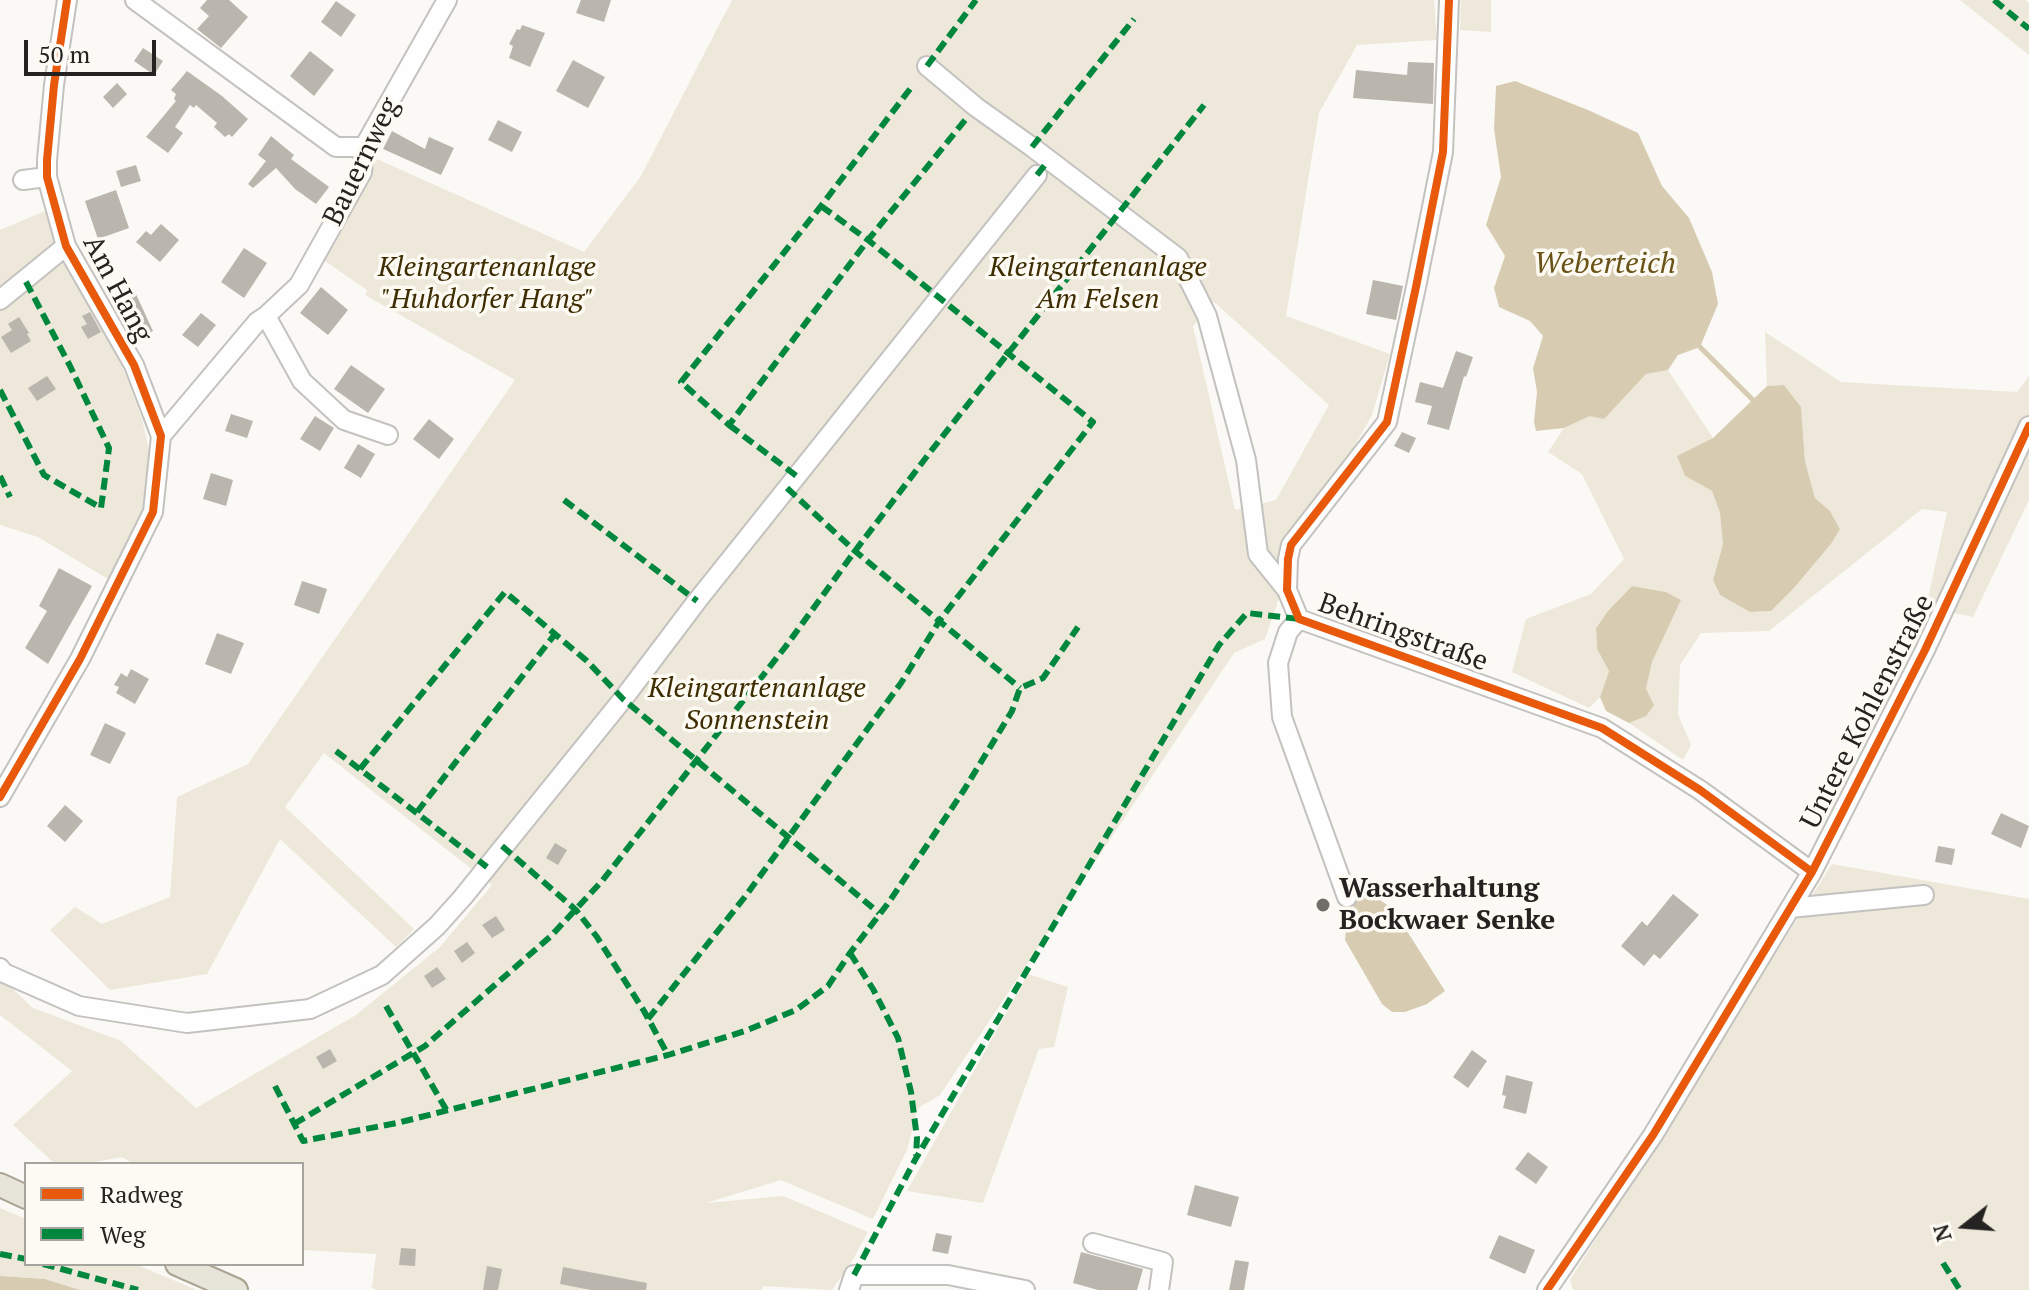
<!DOCTYPE html>
<html>
<head>
<meta charset="utf-8">
<style>
  body { margin:0 }
  #map { position:relative; width:2029px; height:1290px; overflow:hidden; background:#fbf9f5; font-family:"PT Serif",serif }
  canvas { display:block }
  .legend { position:absolute; left:24px; top:1162px; width:280px; height:104px; box-sizing:border-box; background:#fdfaf3; border:2px solid #a6a49f; margin:0; padding:10px 14px; list-style:none; font-size:24px; color:#242321 }
  .legend li { display:flex; align-items:center; gap:16px; height:40px }
  .legend b { width:40px; border:2px solid #a6a49f }
  .north { position:absolute; left:1925px; top:1186px; width:80px; height:80px; -webkit-text-stroke:6px #fdfaf3; paint-order:stroke; rotate:253deg; font-size:22px; font-weight:700; line-height:32px; text-align:center; color:#242321 }
  .north::after { content:''; display:block; margin:auto; width:28px; height:36px; background:#242321; clip-path:polygon(50% 0,100% 100%,50% 72%,0 100%) }
  .scale { position:absolute; left:24px; top:40px; width:132px; height:36px; box-sizing:border-box; border:4px solid #242321; border-top:0; padding-left:10px; font-size:24px; line-height:28px; white-space:nowrap; color:#242321; -webkit-text-stroke:6px #fdfaf3; paint-order:stroke }
</style>
</head>
<body>
<div id="map">
<canvas width="2029" height="1290"></canvas>
<ul class="legend">
<li><b style="height:10px;background:#e8590c"></b>Radweg</li>
<li><b style="height:10px;background:#00873e"></b>Weg</li>
</ul>
<div class="north">N</div>
<div class="scale">50 m</div>
</div>
<script>
const g = document.querySelector('canvas').getContext('2d');
g.lineJoin = 'round';
function paint(path, color) {
  g.fillStyle = color;
  g.fill(path, 'evenodd');
}
function toPath(rows) {
  const path = new Path2D();
  for (const r of rows) {
    path.moveTo(r[0], r[1]);
    for (let i = 2; i < r.length; i += 2) path.lineTo(r[i], r[i + 1]);
  }
  return path;
}
function stroke(path, color, width, dash) {
  g.strokeStyle = color;
  g.lineWidth = width;
  g.lineCap = dash ? 'butt' : 'round';
  g.setLineDash(dash || []);
  g.stroke(path);
}
function write(font, color, halo, rows, align = 'center') {
  g.font = font + ' "PT Serif",serif';
  g.lineWidth = 7;
  g.setLineDash([]);
  g.textBaseline = 'middle';
  g.strokeStyle = halo;
  g.fillStyle = color;
  for (const [text, x, y, turn = 0] of rows) {
    g.save();
    g.translate(x, y);
    g.rotate((+turn || 0) * Math.PI / 180);
    g.textAlign = isNaN(turn) ? turn : align;
    if (halo) g.strokeText(text, 0, 0);
    g.fillText(text, 0, 0);
    g.restore();
  }
}
paint(toPath([
  [732,0,1434,0,1437,40,1357,45,1319,113,1286,316,1390,354,1372,415,1297,546,1265,639,1234,653,940,1095,918,1108,907,1150,873,1219,781,1180,706,1203,783,1196,868,1232,851,1263,832,1290,763,1286,762,1290,377,1290,372,1288,376,1254,302,1250,302,1164,134,1164,122,1157,84,1164,55,1164,13,1125,72,1071,0,1015,0,977,33,1008,121,1041,196,1108,356,1015,440,947,492,885,324,753,285,807,414,929,396,947,280,839,207,974,110,990,50,930,75,907,102,924,170,897,177,797,248,764,515,380,365,295,367,290,322,259,377,159,584,252,641,176],
  [1214,302,1329,405,1276,500,1235,510,1193,326],
  [1461,0,1491,0,1491,32,1460,30],
  [1960,0,2025,0,2029,3,2029,55],
  [50,209,127,378,142,419,148,445,151,466,143,519,113,582,38,537,0,525,0,230],
  [1765,332,1841,382,2017,392,2029,376,2029,500,1973,617,1926,607,1947,512,1922,509,1769,631,1701,633,1680,665,1678,714,1691,745,1683,760,1629,723,1645,716,1646,689,1652,662,1681,600,1666,592,1632,586,1607,612,1596,627,1597,649,1609,671,1600,697,1589,708,1512,672,1526,619,1591,594,1624,559,1582,474,1548,452,1564,428,1590,416,1627,392,1646,374,1668,370,1713,438,1678,457,1685,476,1712,491,1720,513,1723,544,1713,580,1720,595,1751,612,1771,611,1794,588,1831,544,1840,529,1830,511,1815,498,1805,461,1801,407,1784,385,1767,386],
  [1832,864,2029,899,2029,1290,1573,1290,1570,1280],
  [1028,974,1068,987,1054,1047,1039,1049,983,1203,907,1191],
  [0,1208,26,1219,26,1264,135,1264,197,1290,80,1290,45,1279,0,1276]
]), '#eee8da');
paint(toPath([
  [1515,81,1588,110,1638,133,1662,186,1689,218,1712,272,1718,304,1700,347,1678,355,1668,370,1646,374,1604,419,1590,416,1564,428,1536,431,1534,422,1537,392,1533,368,1543,336,1530,321,1499,307,1494,288,1505,256,1486,225,1501,177,1494,129,1496,86],
  [1784,385,1801,407,1805,461,1815,498,1830,511,1840,529,1831,544,1794,588,1771,611,1750,612,1720,595,1713,580,1723,544,1720,513,1712,491,1685,476,1677,456,1713,438,1767,386],
  [1632,586,1666,592,1681,600,1652,662,1646,689,1654,705,1646,716,1629,723,1606,711,1600,697,1609,671,1597,649,1596,628,1607,612],
  [1374,896,1393,909,1445,991,1427,1004,1405,1012,1392,1012,1382,1004,1345,940,1346,929,1356,898],
  [0,1276,45,1279,80,1290,0,1290]
]), '#d7ccb2');
stroke(toPath([
  [1700,347,1753,400]
]), '#d7ccb2', 5);
paint(toPath([
  [207,0,229,0,248,17,221,48,197,29,209,16,200,8],
  [581,0,611,0,604,22,576,13],
  [336,1,356,15,341,37,321,22],
  [522,25,545,33,530,67,509,58,513,46,509,44,517,29,520,30],
  [143,48,163,61,154,75,134,61],
  [310,51,334,70,314,96,290,76],
  [573,60,605,77,588,108,556,91],
  [1408,62,1434,63,1433,104,1353,98,1356,70,1407,75],
  [187,71,222,96,248,119,232,137,229,134,225,137,214,127,217,123,196,105,194,108,190,105,175,127,183,133,168,153,146,137,176,101,174,99,176,94,171,90],
  [117,83,127,94,113,108,103,97],
  [498,120,522,132,512,152,488,140],
  [392,131,425,149,429,137,454,148,441,175,383,149],
  [271,136,294,155,291,159,329,187,316,204,295,189,276,168,253,188,248,184,266,161,258,155],
  [136,165,141,181,121,187,116,171],
  [116,190,129,228,98,239,85,201],
  [161,224,179,240,160,262,136,242,146,231,151,235],
  [244,248,267,263,244,298,221,282],
  [1373,280,1403,286,1396,320,1366,314],
  [321,287,348,310,328,335,300,313],
  [135,292,153,331,133,340,112,302],
  [90,312,101,332,88,339,81,327,87,324,82,316],
  [201,313,216,325,198,347,182,335],
  [19,317,29,333,27,334,31,341,11,353,1,337,12,330,8,324],
  [1456,351,1473,357,1466,377,1464,376,1449,430,1427,424,1432,406,1415,402,1420,382,1443,388],
  [351,365,385,389,368,413,334,389],
  [47,376,56,389,37,401,28,388],
  [231,414,253,421,247,438,225,431],
  [315,416,334,428,320,451,300,439],
  [429,419,454,439,439,459,413,439],
  [1402,432,1416,438,1409,453,1394,446],
  [358,444,375,454,361,478,344,468],
  [211,473,233,480,226,506,203,499],
  [59,568,92,586,48,664,25,648,47,611,39,606],
  [302,581,327,589,319,614,294,605],
  [217,633,244,643,231,674,205,664],
  [131,669,149,679,135,704,116,693,119,687,114,685,121,673,127,677],
  [105,723,126,733,110,764,90,755],
  [65,805,83,821,65,842,47,826],
  [2001,813,2029,826,2021,848,1991,834],
  [555,843,567,850,558,865,546,858],
  [1938,846,1955,849,1952,865,1935,862],
  [1673,894,1699,915,1660,959,1654,954,1644,966,1621,946,1642,921,1647,926],
  [496,916,505,930,492,938,482,925],
  [467,942,475,953,462,963,454,951],
  [437,967,446,979,432,988,424,976],
  [330,1049,337,1061,323,1069,316,1057],
  [1472,1050,1487,1061,1468,1088,1453,1077],
  [1506,1075,1533,1082,1526,1114,1503,1108,1506,1096,1502,1095],
  [1528,1152,1548,1167,1536,1184,1515,1169],
  [1195,1185,1239,1197,1231,1227,1187,1215],
  [936,1233,952,1236,948,1254,932,1251],
  [1499,1235,1535,1250,1525,1274,1489,1258],
  [401,1248,416,1249,415,1266,399,1265],
  [1081,1252,1143,1269,1137,1290,1098,1290,1073,1283],
  [1235,1260,1249,1262,1244,1290,1229,1290],
  [487,1266,502,1269,498,1290,483,1290],
  [563,1267,647,1283,646,1290,591,1290,560,1284]
]), '#bab6ae');
const minor = toPath([
  [135,0,336,147,364,147],
  [1449,0,1443,152,1416,287,1387,422,1291,545,1288,559,1287,590,1299,619,1602,728,1700,790,1812,872],
  [927,66,976,107,1032,147,1178,258,1207,316,1246,460,1258,554,1287,590],
  [23,180,47,177],
  [0,300,66,246],
  [266,316,302,381,344,420,388,435],
  [161,436,257,322,266,316,299,285,362,172,364,147,447,0],
  [1299,619,1288,632,1278,663,1282,717,1347,897],
  [0,797,80,659,153,512,161,436,134,365,66,246,47,177,47,160,54,85,67,0],
  [1790,908,1924,895],
  [0,968,4,973,79,1006,187,1023,310,1009,382,975,437,926,463,897,623,699,697,601,1037,175],
  [1093,1243,1163,1262,1159,1290],
  [849,1290,854,1275,948,1275,1025,1290],
  [1547,1290,1653,1135,1812,872,1925,650,2029,426]
]);
const major = toPath([
  [0,1185,26,1197],
  [177,1264,236,1290]
]);
stroke(minor, '#c3c2bf', 22);
stroke(major, '#aaa391', 26);
stroke(minor, '#fefefe', 18);
stroke(major, '#e7e4da', 22);
stroke(toPath([
  [1994,0,2029,29],
  [927,66,976,0],
  [910,89,821,206,681,382,729,425,868,240,966,119],
  [1032,147,1134,19],
  [1037,175,1048,161],
  [0,390,44,475,101,508,109,448,70,366,25,280],
  [729,425,798,477],
  [0,476,10,497],
  [787,488,855,551,1020,688],
  [564,500,697,601],
  [336,751,487,867],
  [360,769,505,592,587,661,623,699,879,913],
  [417,812,555,634],
  [502,846,576,910,597,937,644,1011,668,1055],
  [850,953,873,989,898,1038,911,1092,917,1138,916,1156],
  [386,1006,447,1111],
  [648,1019,744,898,901,683,940,620,1093,422,868,240,821,206],
  [275,1086,303,1141,397,1123,668,1055,745,1031,796,1010,828,986,850,953,889,902,964,790,1012,711,1020,688,1043,678,1078,627],
  [294,1124,425,1046,551,936,602,881,786,646,855,551,931,451,1204,105],
  [0,1254,26,1259],
  [1943,1263,1960,1290],
  [43,1264,138,1290],
  [854,1275,915,1160,1219,645,1247,613,1299,619]
]), '#00873e', 6, [12, 6]);
stroke(toPath([
  [1449,0,1443,152,1416,287,1387,422,1291,545,1288,559,1287,590,1299,619,1602,728,1700,790,1812,872],
  [0,797,80,659,153,512,161,436,134,365,66,246,47,177,47,160,54,85,67,0],
  [1547,1290,1653,1135,1812,872,1925,650,2029,426]
]), '#e8590c', 8);
for (const [x, y, r, color] of [
  [1323,905,8,"#6f6e6b"]
]) {
  const dot = new Path2D();
  dot.arc(x, y, r, 0, 2 * Math.PI);
  g.fillStyle = color;
  g.fill(dot);
  stroke(dot, '#fdfaf3', 3);
}
write('28px', '#242321', '#fdfaf3', [
  ["Bauernweg",362,162,-64],
  ["Am Hang",117,289,62],
  ["Behringstraße",1403,633,20],
  ["Untere Kohlenstraße",1868,712,-63]
]);
write('italic 28px', '#3e2d00', '#fdfaf3', [
  ["Kleingartenanlage",487,268],
  ["\"Huhdorfer Hang\"",487,300],
  ["Kleingartenanlage",1098,268],
  ["Am Felsen",1098,300],
  ["Kleingartenanlage",757,689],
  ["Sonnenstein",757,721]
]);
write('bold 28px', '#242321', '#fdfaf3', [
  ["Wasserhaltung",1339,889],
  ["Bockwaer Senke",1339,921]
], 'left');
write('italic 30px', '#695317', '#fdfaf3', [
  ["Weberteich",1605,264]
]);
</script>
</body>
</html>
